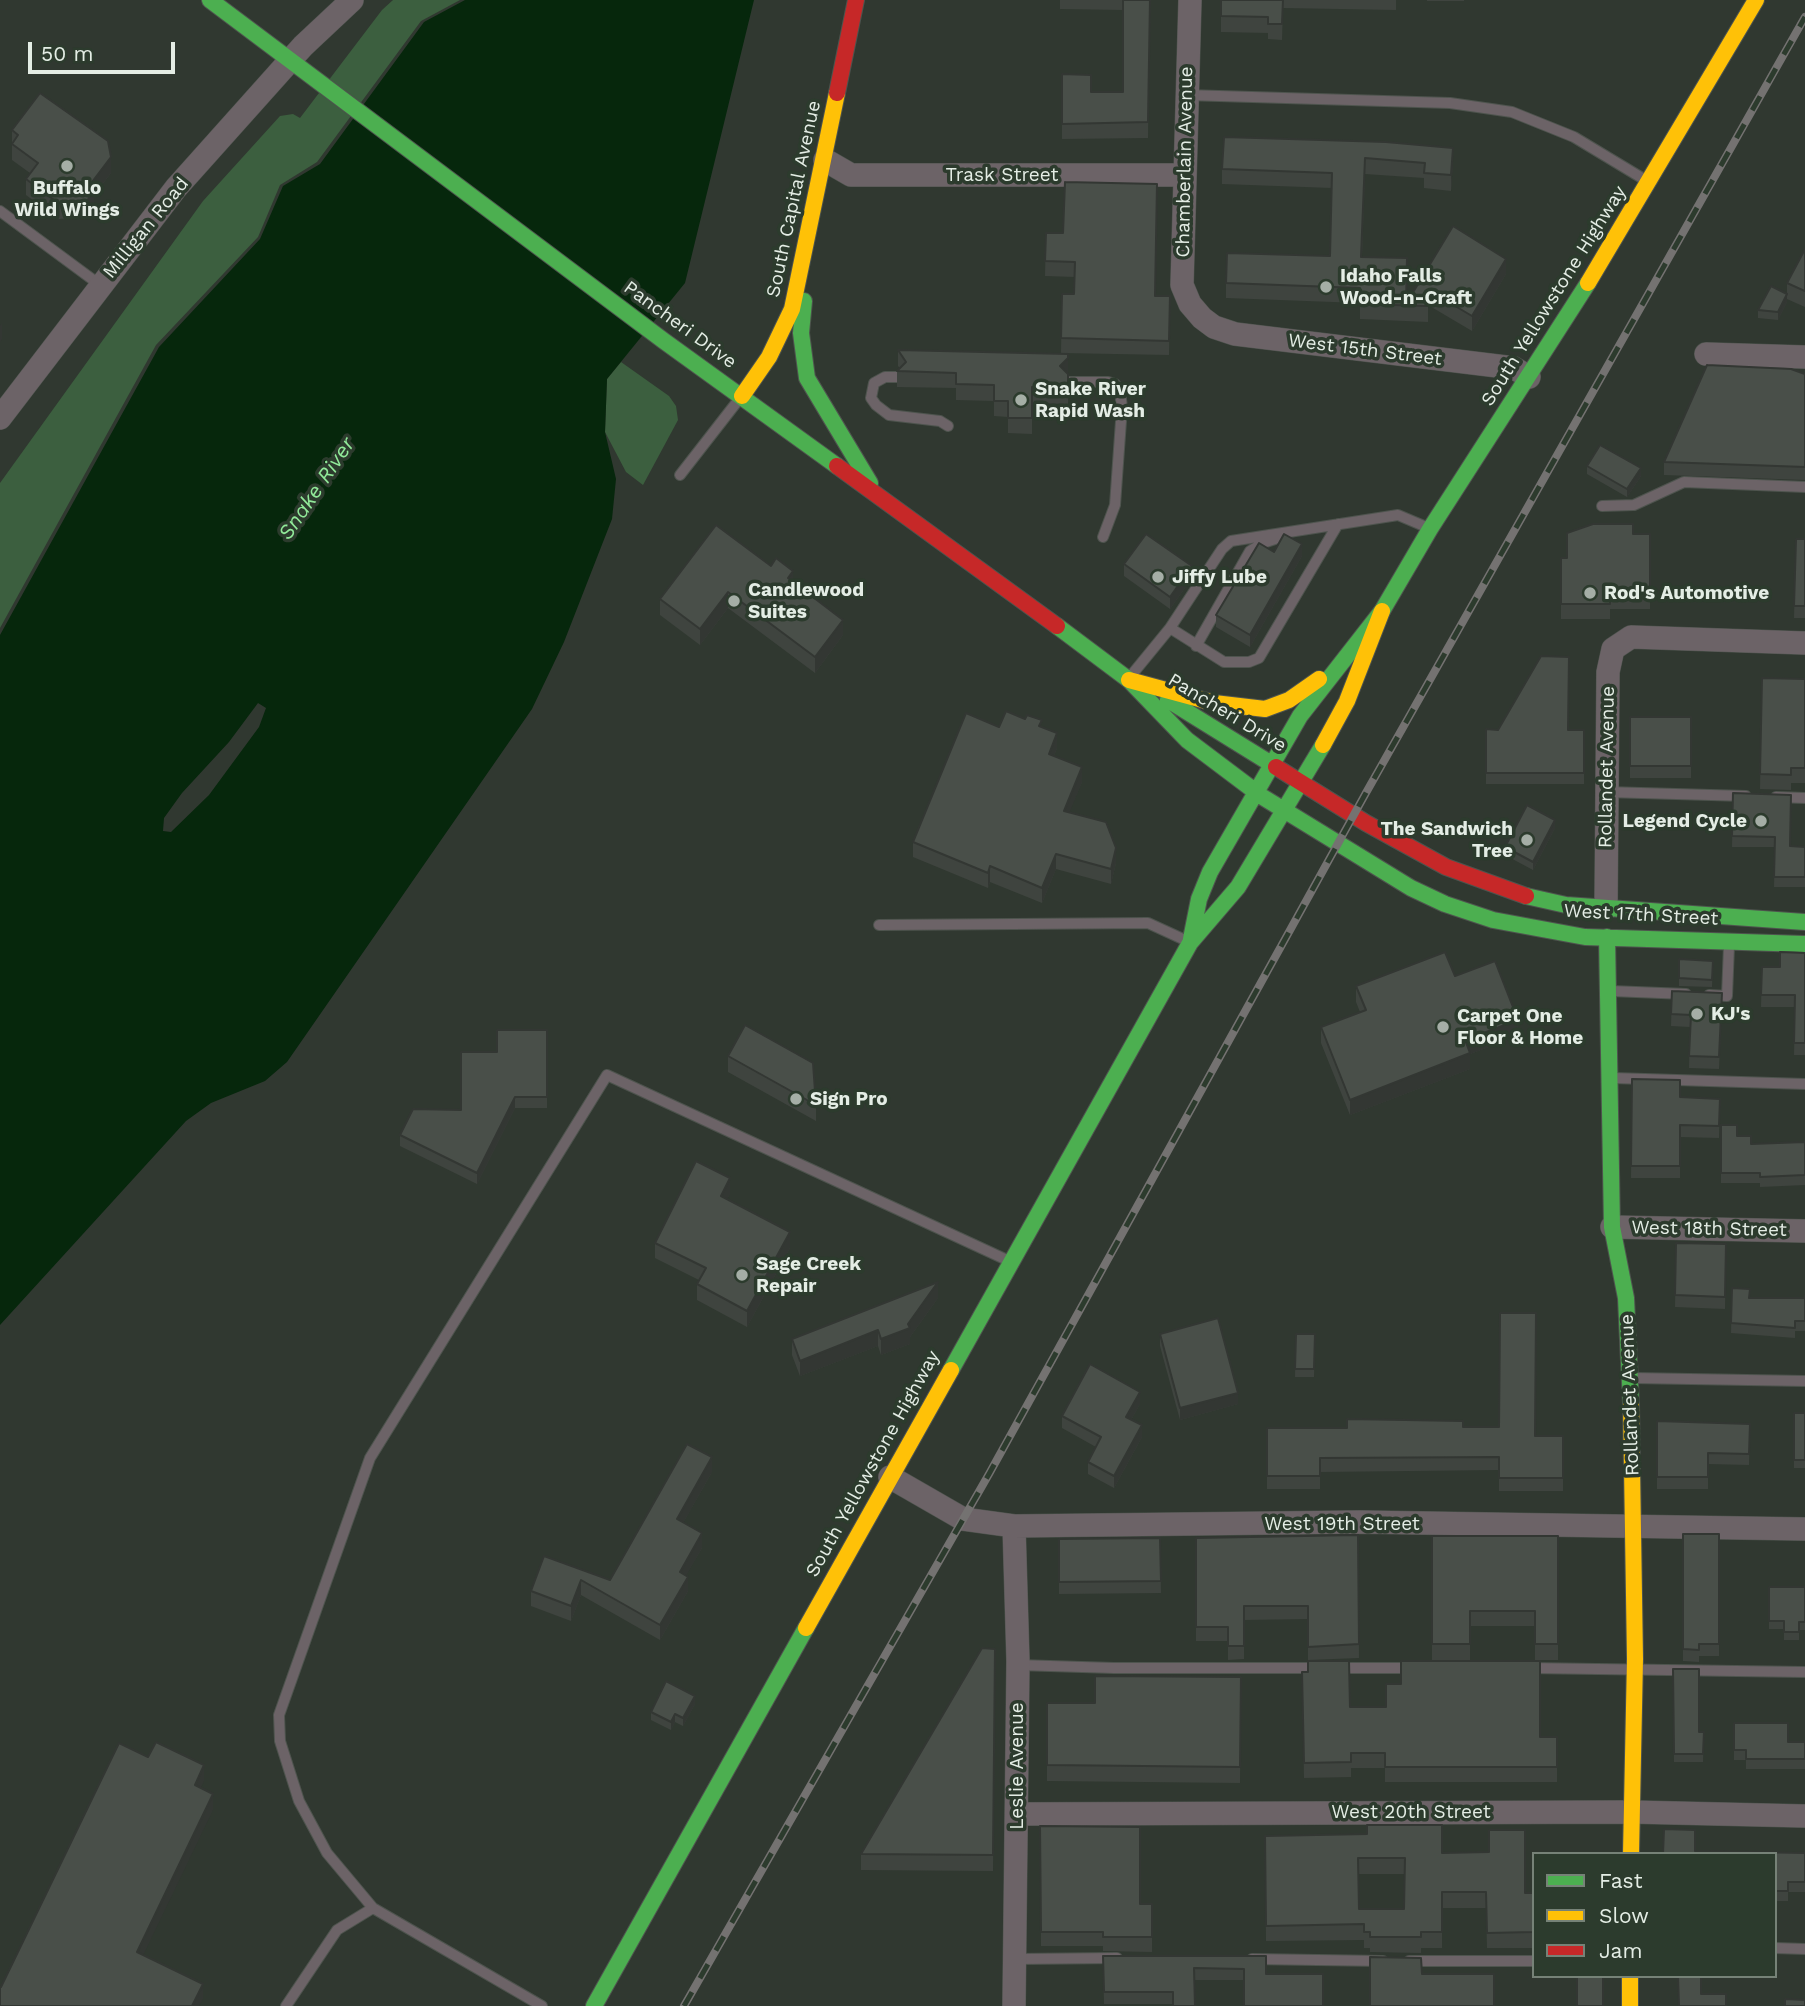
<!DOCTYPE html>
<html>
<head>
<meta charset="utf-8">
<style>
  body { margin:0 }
  #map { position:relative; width:1805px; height:2006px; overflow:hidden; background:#303830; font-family:"Work Sans",sans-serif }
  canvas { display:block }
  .legend { position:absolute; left:1532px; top:1852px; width:245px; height:126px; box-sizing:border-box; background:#2c3b2d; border:2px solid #768277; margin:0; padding:9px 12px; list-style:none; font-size:21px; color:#e4ede5 }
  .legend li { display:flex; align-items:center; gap:14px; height:35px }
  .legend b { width:35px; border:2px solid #768277 }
  .scale { position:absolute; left:28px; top:42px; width:147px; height:32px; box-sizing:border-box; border:4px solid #e4ede5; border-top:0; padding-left:9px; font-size:21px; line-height:24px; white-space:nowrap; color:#e4ede5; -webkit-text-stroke:5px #2c3b2d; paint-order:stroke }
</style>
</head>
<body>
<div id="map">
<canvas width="1805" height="2006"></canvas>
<ul class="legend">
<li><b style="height:9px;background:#4caf50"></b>Fast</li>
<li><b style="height:9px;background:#ffc107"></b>Slow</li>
<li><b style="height:9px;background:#c62828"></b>Jam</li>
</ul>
<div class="scale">50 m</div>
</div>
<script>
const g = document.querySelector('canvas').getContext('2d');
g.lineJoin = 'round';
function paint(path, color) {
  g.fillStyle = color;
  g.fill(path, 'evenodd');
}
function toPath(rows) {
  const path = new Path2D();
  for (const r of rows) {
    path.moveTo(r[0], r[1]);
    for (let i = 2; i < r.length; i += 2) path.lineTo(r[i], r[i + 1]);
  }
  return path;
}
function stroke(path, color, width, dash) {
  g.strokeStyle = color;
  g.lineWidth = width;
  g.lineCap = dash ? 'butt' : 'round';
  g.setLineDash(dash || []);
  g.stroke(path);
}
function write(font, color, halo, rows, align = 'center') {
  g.font = font + ' "Work Sans",sans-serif';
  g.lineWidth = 7;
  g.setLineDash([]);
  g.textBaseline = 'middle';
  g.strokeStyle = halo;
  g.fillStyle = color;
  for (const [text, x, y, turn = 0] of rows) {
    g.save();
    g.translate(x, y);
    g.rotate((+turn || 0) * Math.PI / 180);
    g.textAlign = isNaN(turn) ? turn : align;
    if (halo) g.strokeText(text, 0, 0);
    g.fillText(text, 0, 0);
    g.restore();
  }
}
paint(toPath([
  [393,0,460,0,421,21,317,162,280,185,258,237,156,345,0,628,0,483,203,201,280,116,293,114,300,118,382,10],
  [621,362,669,396,676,406,678,420,643,485,626,472,605,432,607,379]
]), '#3c5f3f');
paint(toPath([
  [465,0,754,0,685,283,607,379,605,432,616,479,612,519,564,642,532,709,287,1062,265,1081,211,1103,186,1121,0,1325,0,635,159,347,260,239,283,186,320,164,424,22],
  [258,703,266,708,259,727,209,795,171,832,163,831,164,818,182,793,229,742]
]), '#06270c');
const lane = toPath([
  [1186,95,1450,103,1512,112,1574,137,1642,178],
  [0,211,100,285],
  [898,377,885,377,874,383,871,398,876,405,889,415,940,421,948,426],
  [1068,382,1108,382,1115,384,1120,392,1122,407,1115,505,1103,537],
  [680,475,740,398],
  [1602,506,1634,505,1684,482,1805,487],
  [1170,628,1224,662,1249,662,1259,658,1338,524],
  [1196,646,1250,551,1263,543,1284,536],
  [1134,672,1170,628,1222,549,1231,541,1398,515,1424,526],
  [1606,792,1746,796],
  [1776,797,1805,798],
  [879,925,1148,923,1185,940],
  [1611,991,1686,994],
  [1709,995,1727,996,1729,946],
  [1613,1078,1805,1084],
  [1633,1378,1805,1381],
  [1018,1665,1114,1668,1414,1668],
  [1528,1668,1805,1672],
  [1775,1948,1805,1949],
  [1015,1959,1117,1958],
  [1252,1959,1383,1961],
  [1409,1961,1534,1961],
  [286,2006,337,1930,373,1908],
  [542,2006,373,1908,327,1853,299,1801,280,1741,279,1715,370,1458,607,1075,1007,1260]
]);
const street = toPath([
  [1190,0,1182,285,1190,304,1202,318,1214,327,1235,334,1514,368,1529,377],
  [825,160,851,175,1183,175],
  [1706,354,1805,357],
  [0,418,176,188,303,46,352,0],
  [1606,908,1608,672,1613,649,1631,637,1805,643],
  [1612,1227,1805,1231],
  [890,1477,963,1519,1014,1526,1360,1522,1805,1529],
  [1014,1526,1018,1661,1014,2006],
  [1017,1814,1632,1812,1805,1816]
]);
const fast = toPath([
  [210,0,664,341,837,466],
  [804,301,801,333,807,378,870,483],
  [1057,626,1129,680,1187,740,1256,792],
  [1168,700,1273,765],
  [1261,796,1411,888,1445,904,1493,920,1585,937,1805,944],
  [1526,896,1566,905,1805,922],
  [1607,937,1612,1227,1626,1298,1631,1404],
  [1191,939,1199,899,1210,872,1300,716,1382,611,1430,529,1588,283],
  [951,1370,1190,943,1238,887,1323,745],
  [594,2006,806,1628]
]);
const slow = toPath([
  [1588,283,1756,0],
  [742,396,769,357,792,309,837,93],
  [1129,680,1214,703,1265,709,1289,700,1319,679],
  [1323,745,1347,701,1382,611],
  [1631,1404,1635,1659,1631,1854],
  [806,1628,951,1370],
  [1630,1976,1630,2006]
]);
const jam = toPath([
  [837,93,856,0],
  [837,466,1057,626],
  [1276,767,1366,823,1446,867,1526,896]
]);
stroke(lane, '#4e544e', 12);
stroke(street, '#4e544e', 24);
stroke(fast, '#4e544e', 18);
stroke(slow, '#4e544e', 18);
stroke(jam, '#4e544e', 18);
stroke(lane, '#6c6367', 10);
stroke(street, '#6c6367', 23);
stroke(fast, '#4caf50', 16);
stroke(slow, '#ffc107', 16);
stroke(jam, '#c62828', 16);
const rail = toPath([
  [684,2006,989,1474,1367,791,1805,17]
]);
stroke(rail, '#747271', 8);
stroke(rail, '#2c3b2d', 5, [16]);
paint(toPath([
  [1060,0,1150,0,1148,138,1062,139,1062,74,1091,92,1123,92,1123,10,1060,9],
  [1221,0,1396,0,1396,10,1283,8,1282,40,1268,39,1268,33,1221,32],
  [1427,0,1464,0,1464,1,1427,1],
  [12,130,111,173,94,195,94,206,87,217,58,219,26,195,26,179,30,173,12,160],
  [1224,137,1453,163,1451,191,1424,188,1424,178,1365,174,1362,257,1406,303,1453,226,1506,274,1472,331,1428,305,1428,322,1360,319,1360,303,1226,298,1226,283,1330,256,1332,188,1222,184,1222,169],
  [1046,233,1155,296,1170,296,1169,355,1061,353,1062,294,1074,294,1075,277,1045,276],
  [1805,249,1805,307,1787,299,1787,302,1778,320,1758,318,1758,310,1787,294,1787,283],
  [898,350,1068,354,1068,404,1032,403,1032,434,1008,433,1008,417,994,416,994,401,956,400,956,388,897,387,897,371,900,368,898,366],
  [1805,374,1805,480,1664,475,1664,462],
  [1587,466,1641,476,1627,497,1587,474],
  [1633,534,1650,534,1650,609,1610,609,1610,619,1561,619,1561,558,1567,558],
  [1796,539,1805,539,1805,618,1794,618],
  [1274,552,1302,556,1250,647,1216,627,1216,615],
  [1124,564,1192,578,1170,609,1124,576],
  [793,581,843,635,815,673,728,608,700,645,660,615,660,599],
  [1762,678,1805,679,1805,783,1791,783,1791,790,1760,789],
  [1630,717,1691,717,1691,778,1630,778],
  [999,727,1042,727,1057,748,1054,756,1082,782,1069,812,1116,863,1111,884,1056,869,1042,903,990,882,988,888,913,857,913,842],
  [1486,729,1584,730,1584,784,1486,784],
  [1733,793,1790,846,1805,847,1805,887,1774,887,1775,847,1732,847],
  [1555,828,1533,870,1505,855,1505,847],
  [1805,953,1805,1055,1794,1055,1795,1007,1761,1007,1762,967,1780,967],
  [1679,959,1713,961,1712,987,1679,986],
  [1455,976,1518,1036,1470,1054,1470,1069,1350,1115,1321,1043,1321,1027,1360,1012,1356,1002,1356,986],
  [1672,991,1722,1004,1719,1069,1689,1068,1690,1027,1671,1026],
  [547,1030,547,1108,515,1108,477,1184,400,1146,400,1135,461,1110],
  [728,1056,816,1105,816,1121,728,1072],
  [1632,1079,1680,1097,1720,1099,1719,1138,1680,1137,1680,1178,1631,1178],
  [1721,1125,1751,1144,1805,1142,1805,1185,1760,1187,1760,1183,1721,1183],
  [730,1194,727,1199,790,1248,747,1327,697,1300,697,1284,699,1280,655,1258,655,1243],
  [1676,1243,1726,1244,1725,1309,1675,1307],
  [1732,1288,1749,1298,1805,1298,1805,1295,1805,1331,1795,1331,1795,1338,1731,1333],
  [938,1298,910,1337,910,1344,881,1355,878,1346,800,1376,792,1355,792,1339],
  [1160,1334,1238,1404,1180,1420,1160,1346],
  [1296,1334,1315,1334,1314,1377,1295,1377],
  [1140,1404,1131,1420,1142,1437,1114,1488,1088,1474,1088,1462,1096,1447,1062,1428,1062,1416],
  [1794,1413,1805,1413,1805,1468,1794,1468],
  [1657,1421,1750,1424,1749,1465,1708,1464,1708,1489,1657,1489],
  [1463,1427,1535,1436,1563,1436,1563,1491,1499,1491,1499,1470,1320,1472,1320,1489,1267,1489,1267,1428],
  [712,1472,683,1523,702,1548,686,1575,688,1591,660,1640,581,1595,571,1621,531,1606,531,1591,544,1556,610,1580],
  [1683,1534,1719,1534,1719,1656,1699,1656,1699,1662,1683,1661],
  [1358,1535,1359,1658,1308,1660,1308,1619,1244,1620,1244,1659,1228,1660,1228,1641,1196,1641,1196,1538],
  [1432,1536,1558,1536,1558,1660,1535,1660,1535,1626,1470,1626,1470,1660,1432,1660],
  [1160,1538,1161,1593,1059,1594,1059,1539],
  [1769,1587,1805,1587,1805,1630,1799,1630,1799,1640,1784,1640,1784,1629,1769,1629],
  [995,1649,993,1871,861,1870,861,1854],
  [1673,1669,1699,1732,1704,1732,1703,1762,1674,1762],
  [1302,1672,1350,1707,1540,1737,1557,1737,1557,1782,1385,1782,1385,1768,1351,1768,1351,1777,1304,1778],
  [1241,1677,1240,1783,1047,1781,1047,1703,1095,1703],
  [695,1704,683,1726,675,1722,671,1730,651,1720,651,1712],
  [1734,1723,1788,1742,1805,1742,1805,1769,1746,1769,1746,1760,1734,1760],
  [1040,1826,1140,1904,1152,1904,1152,1952,1103,1951,1103,1946,1041,1946],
  [1265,1836,1442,1853,1525,1893,1534,1893,1534,1948,1487,1948,1486,1908,1442,1908,1442,1948,1421,1948,1421,1953,1370,1952,1370,1948,1364,1948,1364,1940,1266,1941],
  [1359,1874,1404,1874,1404,1909,1359,1909],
  [1695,1851,1805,1853,1805,1892,1788,1892,1788,1901,1775,1901,1775,1854],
  [1103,1956,1266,1956,1266,1974,1244,1980,1194,1980,1173,2004,1104,2004]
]), '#3f443f');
paint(toPath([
  [1453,148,1453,163,1451,191,1451,175],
  [111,157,111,173,94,195,94,206,87,217,87,201,89,186],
  [1506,259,1506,274,1472,331,1472,316],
  [1787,294,1787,302,1778,320,1778,312],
  [2,323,2,339,0,342,0,326],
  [1068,358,1068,404,1068,374,1060,366],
  [1641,468,1641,476,1627,497,1627,489],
  [1302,544,1302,556,1250,647,1250,635],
  [1192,566,1192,578,1170,609,1170,597],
  [793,571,793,587,788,578],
  [728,592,728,608,700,645,700,629],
  [843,620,843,635,815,673,815,657],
  [1057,733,1057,748,1049,769,1049,754],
  [1082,767,1082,782,1064,826,1064,811],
  [1555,820,1555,828,1533,870,1533,862],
  [1116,848,1116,863,1111,884,1111,869],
  [1056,854,1056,869,1042,903,1042,888],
  [990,866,990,882,988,888,988,873],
  [1518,1020,1518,1036,1470,1054,1470,1069,1350,1115,1350,1100,1465,1040],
  [515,1097,515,1108,477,1184,477,1173],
  [730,1178,730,1194,721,1212,721,1196],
  [790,1232,790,1248,747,1327,747,1311],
  [938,1282,938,1298,910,1337,910,1344,881,1355,881,1339,908,1324],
  [878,1330,878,1346,800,1376,800,1361],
  [1140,1392,1140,1404,1126,1429,1126,1417],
  [1238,1393,1238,1404,1180,1420,1180,1408],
  [1142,1425,1142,1437,1114,1488,1114,1476],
  [712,1457,712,1472,677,1534,677,1519],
  [702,1533,702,1548,680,1586,680,1572],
  [688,1577,688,1591,660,1640,660,1625],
  [581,1580,581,1595,571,1621,571,1606],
  [695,1696,695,1704,683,1726,683,1718],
  [675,1714,675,1722,671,1730,671,1722],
  [204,1765,204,1781,195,1801,195,1785],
  [213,1794,213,1810,137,1968,137,1952],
  [203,1984,203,1999,199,2006,192,2006]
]), '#333733');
const building = toPath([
  [1123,0,1150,0,1148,122,1062,124,1062,74,1091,75,1091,92,1123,92,1123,0],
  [1221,0,1283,0,1282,24,1268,24,1268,17,1221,16,1221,0],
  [40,93,108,141,111,157,89,186,94,190,87,201,58,203,26,179,38,163,12,144,18,135,12,130,40,93],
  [1224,137,1386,142,1453,148,1451,175,1424,173,1425,163,1365,158,1361,257,1407,258,1406,304,1453,226,1506,259,1472,316,1428,290,1428,306,1360,304,1360,288,1226,283,1227,253,1330,256,1332,173,1222,169,1224,137],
  [1065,182,1157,184,1155,296,1170,296,1169,341,1061,338,1062,294,1074,294,1075,262,1045,261,1046,233,1063,233,1065,182],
  [1805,249,1805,291,1787,283,1805,249],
  [1771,286,1787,294,1778,312,1758,310,1771,286],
  [898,350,1068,354,1068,358,1060,366,1068,374,1068,388,1032,387,1032,418,1008,418,1008,401,994,401,994,385,956,384,956,373,897,371,906,362,898,350],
  [1707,365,1791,369,1805,374,1805,467,1664,462,1707,365],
  [1600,445,1641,468,1627,489,1587,466,1600,445],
  [1593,524,1633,524,1633,534,1650,534,1650,594,1610,594,1610,604,1561,604,1561,558,1567,558,1567,533,1593,524],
  [716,525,771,566,776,558,793,571,788,578,843,620,815,657,728,592,700,629,660,599,716,525],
  [1146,534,1192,566,1170,597,1124,564,1146,534],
  [1284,534,1302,544,1250,635,1216,615,1259,543,1274,552,1284,534],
  [1796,539,1805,539,1805,606,1794,606,1796,539],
  [1541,656,1569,657,1568,730,1584,730,1584,773,1486,773,1486,729,1498,730,1541,656],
  [1762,678,1805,679,1805,768,1791,768,1791,775,1760,774,1762,678],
  [1006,711,1025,719,1027,715,1042,720,1039,726,1057,733,1049,754,1082,767,1064,811,1106,822,1116,848,1111,869,1056,854,1042,888,990,866,988,873,913,842,966,713,999,727,1006,711],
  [1630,717,1691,717,1691,766,1630,766,1630,717],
  [1733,793,1791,795,1790,846,1805,847,1805,877,1774,877,1775,837,1732,836,1733,793],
  [1527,805,1555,820,1533,862,1505,847,1527,805],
  [1445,952,1455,976,1495,961,1518,1020,1465,1040,1470,1053,1350,1100,1321,1027,1366,1010,1356,986,1445,952],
  [1780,952,1805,953,1805,1043,1794,1043,1795,995,1761,995,1762,967,1780,967,1780,952],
  [1679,959,1713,961,1712,980,1679,978,1679,959],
  [1672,991,1722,993,1719,1057,1689,1056,1691,1015,1671,1014,1672,991],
  [745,1025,813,1063,816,1105,728,1056,745,1025],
  [497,1030,547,1030,547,1097,515,1097,477,1173,400,1135,413,1109,461,1110,461,1052,497,1052,497,1030],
  [1632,1079,1680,1080,1680,1097,1720,1099,1719,1126,1680,1125,1680,1166,1631,1166,1632,1079],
  [1721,1125,1737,1125,1737,1136,1751,1136,1751,1144,1805,1142,1805,1175,1760,1177,1760,1173,1721,1173,1721,1125],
  [696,1161,730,1178,721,1196,790,1232,747,1311,697,1284,706,1268,655,1243,696,1161],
  [1676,1243,1726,1244,1725,1297,1675,1295,1676,1243],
  [938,1282,908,1324,910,1328,881,1339,878,1330,800,1361,792,1339,938,1282],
  [1732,1288,1750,1289,1749,1298,1805,1298,1805,1295,1805,1321,1795,1321,1795,1328,1731,1323,1732,1288],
  [1500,1313,1536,1313,1535,1436,1563,1436,1563,1478,1499,1478,1499,1457,1320,1458,1320,1476,1267,1476,1267,1428,1347,1428,1347,1419,1463,1421,1463,1427,1499,1427,1500,1313],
  [1218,1318,1238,1393,1180,1408,1160,1334,1218,1318],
  [1296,1334,1315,1334,1314,1369,1295,1369,1296,1334],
  [1090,1364,1140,1392,1126,1417,1142,1425,1114,1476,1088,1462,1101,1437,1062,1416,1090,1364],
  [1794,1413,1805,1413,1805,1460,1794,1460,1794,1413],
  [1657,1421,1750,1424,1749,1454,1708,1453,1708,1477,1657,1477,1657,1421],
  [687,1444,712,1457,677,1519,702,1533,680,1572,688,1577,660,1625,581,1580,571,1606,531,1591,544,1556,610,1580,687,1444],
  [1683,1534,1719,1534,1719,1644,1699,1644,1699,1650,1683,1649,1683,1534],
  [1358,1535,1359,1644,1308,1647,1308,1606,1244,1606,1244,1646,1228,1646,1228,1627,1196,1627,1196,1538,1358,1535],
  [1432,1536,1558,1536,1558,1644,1535,1644,1535,1611,1470,1611,1470,1644,1432,1644,1432,1536],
  [1160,1538,1161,1581,1059,1582,1059,1539,1160,1538],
  [1769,1587,1805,1587,1805,1622,1799,1622,1799,1632,1784,1632,1784,1621,1769,1621,1769,1587],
  [982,1648,995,1649,993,1855,861,1854,982,1648],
  [1308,1661,1349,1661,1350,1707,1386,1707,1386,1684,1401,1684,1401,1661,1540,1661,1540,1737,1557,1737,1557,1767,1385,1767,1385,1753,1351,1753,1351,1762,1304,1763,1302,1672,1308,1672,1308,1661],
  [1673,1669,1699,1669,1699,1732,1704,1732,1703,1754,1674,1754,1673,1669],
  [1095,1676,1241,1677,1240,1767,1047,1765,1047,1703,1095,1703,1095,1676],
  [666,1681,695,1696,683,1718,675,1714,671,1722,651,1712,666,1681],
  [1734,1723,1788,1723,1788,1742,1805,1742,1805,1759,1746,1759,1746,1750,1734,1750,1734,1723],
  [156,1742,204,1765,195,1785,213,1794,137,1952,203,1984,192,2006,0,2006,0,1987,1,1987,119,1743,148,1757,156,1742],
  [1367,1825,1442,1825,1442,1853,1489,1852,1489,1830,1525,1830,1525,1893,1534,1893,1534,1932,1487,1933,1486,1892,1442,1892,1442,1932,1421,1932,1421,1937,1370,1937,1370,1932,1364,1932,1364,1924,1266,1926,1265,1836,1367,1834,1367,1825],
  [1358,1858,1405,1858,1404,1909,1359,1909,1358,1858],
  [1040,1826,1140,1827,1140,1904,1152,1904,1152,1937,1103,1937,1103,1932,1041,1932,1040,1826],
  [1664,1829,1695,1830,1695,1851,1805,1853,1805,1882,1788,1882,1788,1891,1775,1891,1775,1854,1663,1854,1664,1829],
  [1103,1956,1266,1956,1266,1974,1323,1974,1323,2006,1244,2006,1244,1969,1194,1968,1195,2006,1173,2006,1173,1992,1104,1992,1103,1956],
  [1370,1957,1421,1958,1422,1974,1494,1974,1494,2006,1370,2006,1370,1957],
  [1577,1976,1603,1976,1603,2006,1577,2006,1577,1976],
  [1678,1976,1701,1976,1701,1994,1726,1994,1726,2006,1679,2006,1678,1976],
  [1785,1999,1805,2000,1805,2006,1785,2006,1785,1999]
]);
paint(building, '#494f49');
stroke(building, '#333733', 2);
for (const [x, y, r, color] of [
  [67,166,7,"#a5aea6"],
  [1326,287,7,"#a5aea6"],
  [1021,400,7,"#a5aea6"],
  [1158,577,7,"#a5aea6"],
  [1590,593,7,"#a5aea6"],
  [734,601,7,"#a5aea6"],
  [1761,821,7,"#a5aea6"],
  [1527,840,7,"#a5aea6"],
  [1697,1014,7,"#a5aea6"],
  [1443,1027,7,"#a5aea6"],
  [796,1099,7,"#a5aea6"],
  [742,1275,7,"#a5aea6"]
]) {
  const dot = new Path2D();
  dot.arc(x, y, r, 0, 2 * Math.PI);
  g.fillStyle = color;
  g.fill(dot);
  stroke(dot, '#2c3b2d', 2.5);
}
write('19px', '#e4ede5', '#2c3b2d', [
  ["Chamberlain Avenue",1185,162,-89],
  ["Trask Street",1002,175],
  ["South Capital Avenue",794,199,-78],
  ["Milligan Road",146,228,-51],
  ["South Yellowstone Highway",1554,296,-58],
  ["Pancheri Drive",680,325,36],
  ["West 15th Street",1365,350,7],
  ["Pancheri Drive",1227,713,31],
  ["Rollandet Avenue",1607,767,-89],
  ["West 17th Street",1641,915,3],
  ["West 18th Street",1709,1229,1],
  ["Rollandet Avenue",1630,1395,-92],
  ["South Yellowstone Highway",873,1464,-61],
  ["West 19th Street",1342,1524],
  ["Leslie Avenue",1017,1766,-90],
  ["West 20th Street",1411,1812]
]);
write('bold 19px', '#e4ede5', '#2c3b2d', [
  ["Buffalo",67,188,"center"],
  ["Wild Wings",67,210,"center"],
  ["Idaho Falls",1340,276],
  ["Wood-n-Craft",1340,298],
  ["Snake River",1035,389],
  ["Rapid Wash",1035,411],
  ["Jiffy Lube",1172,577],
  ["Candlewood",748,590],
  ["Suites",748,612],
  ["Rod's Automotive",1604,593],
  ["Legend Cycle",1747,821,"right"],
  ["The Sandwich",1513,829,"right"],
  ["Tree",1513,851,"right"],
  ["KJ's",1711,1014],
  ["Carpet One",1457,1016],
  ["Floor & Home",1457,1038],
  ["Sign Pro",810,1099],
  ["Sage Creek",756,1264],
  ["Repair",756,1286]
], 'left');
write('italic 21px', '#91e999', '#2c3b2d', [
  ["Snake River",317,489,-56]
]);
</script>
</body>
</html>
